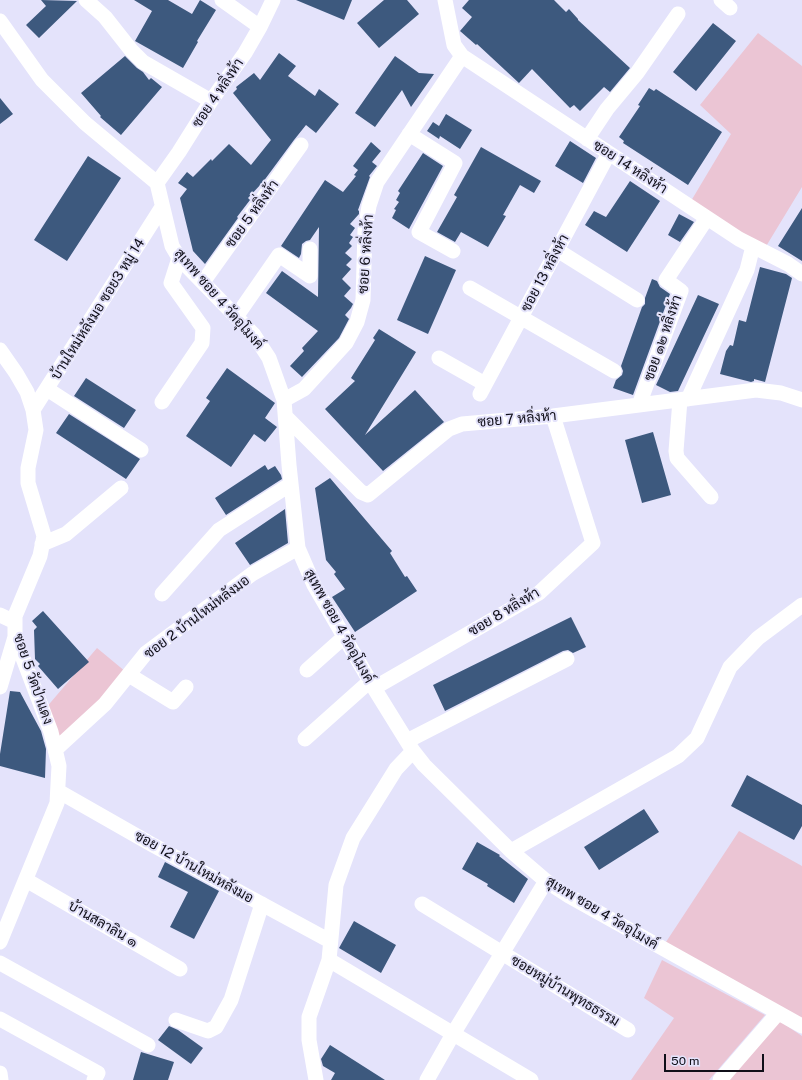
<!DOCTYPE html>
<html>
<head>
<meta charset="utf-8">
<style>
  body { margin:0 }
  #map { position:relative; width:802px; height:1080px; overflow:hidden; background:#e4e3fb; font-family:"Public Sans",sans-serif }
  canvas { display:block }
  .scale { position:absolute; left:664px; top:1054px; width:100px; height:18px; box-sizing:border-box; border:2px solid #100f19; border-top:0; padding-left:5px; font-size:12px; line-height:14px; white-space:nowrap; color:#100f19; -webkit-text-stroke:3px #e4e3fb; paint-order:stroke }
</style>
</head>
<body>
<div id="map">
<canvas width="802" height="1080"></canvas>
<div class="scale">50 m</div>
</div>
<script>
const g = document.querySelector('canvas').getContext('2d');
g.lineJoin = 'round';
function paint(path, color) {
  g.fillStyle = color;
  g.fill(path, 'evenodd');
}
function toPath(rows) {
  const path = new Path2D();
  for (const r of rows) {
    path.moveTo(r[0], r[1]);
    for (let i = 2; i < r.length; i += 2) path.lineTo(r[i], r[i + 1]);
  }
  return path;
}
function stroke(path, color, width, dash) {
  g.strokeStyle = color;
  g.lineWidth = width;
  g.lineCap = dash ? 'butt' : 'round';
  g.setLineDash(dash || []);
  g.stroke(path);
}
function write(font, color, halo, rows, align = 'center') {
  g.font = font + ' "Public Sans",Sarabun,sans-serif';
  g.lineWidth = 4;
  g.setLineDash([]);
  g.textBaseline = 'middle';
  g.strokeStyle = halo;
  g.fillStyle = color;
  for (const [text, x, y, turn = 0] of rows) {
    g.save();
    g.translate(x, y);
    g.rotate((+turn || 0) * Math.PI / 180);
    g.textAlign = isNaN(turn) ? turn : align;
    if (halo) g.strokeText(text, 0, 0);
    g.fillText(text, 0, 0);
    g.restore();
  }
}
paint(toPath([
  [758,33,802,66,802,187,765,248,691,201,731,134,700,105],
  [97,648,126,672,60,740,45,709],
  [739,831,802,866,802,1019,664,945],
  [662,960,765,1015,709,1080,631,1080,674,1018,644,998],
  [778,1020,802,1036,802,1080,726,1080]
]), '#ebc5d4');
paint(toPath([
  [41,0,77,1,39,38,26,25,46,6],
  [134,0,168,0,192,14,200,0,216,10,197,41,198,42,183,68,135,41,152,11],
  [296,0,352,0,344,20],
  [384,0,407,0,419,14,379,48,357,23],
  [469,0,554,0,566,12,569,9,578,19,578,20,630,68,610,92,604,87,580,111,574,105,570,108,532,69,519,83,477,44,476,45,460,31,472,17,462,8],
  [713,23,736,41,696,91,673,72],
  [279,53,296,66,288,76,315,96,319,89,339,104,316,133,306,125,294,140,263,182,248,198,250,200,237,217,238,218,205,264,193,251,180,198,187,189,178,183,187,172,193,177,211,159,212,161,229,144,251,165,271,140,233,93,237,89,236,87,254,73,260,80],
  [125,56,137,68,143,72,149,80,151,78,162,87,121,135,100,117,101,116,81,93],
  [395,56,419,73,434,74,411,107,402,90,375,127,355,113],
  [649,88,654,91,656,89,722,132,688,185,623,143,624,141,619,137,640,106,638,105],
  [0,98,13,114,0,124],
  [446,114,472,130,460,149,440,136,439,139,427,131,433,122,439,126],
  [570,141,596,158,583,183,555,166],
  [371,142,381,151,372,162,377,166,369,176,370,177,358,210,359,211,359,214,350,224,355,228,350,235,353,237,349,243,352,246,345,253,352,259,346,265,351,269,342,279,351,288,344,296,353,304,351,308,345,315,349,319,339,338,302,377,290,366,304,351,302,348,318,331,266,293,282,271,318,297,319,227,310,240,306,241,302,244,301,254,299,258,281,246,325,180,343,192,356,176,354,175,358,170,353,166],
  [481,147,541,181,534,193,520,185,503,215,506,216,488,247,461,232,455,242,437,232,457,197,454,195],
  [423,153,443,166,409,229,392,218,396,210,394,209,399,202,396,200,400,193,398,191],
  [88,156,121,178,67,261,34,240],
  [630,181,660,201,627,252,585,225,594,211,606,217],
  [802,208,802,261,778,246],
  [679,214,694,222,680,242,668,235],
  [425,256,456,270,428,334,397,320],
  [760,267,786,274,792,278,765,382,754,379,754,381,751,382,720,374,726,351,730,345,733,346,739,320,746,322],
  [652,279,657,281,660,287,670,294,633,395,613,388,616,380,622,375,623,371,621,366,642,307,645,304,645,298],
  [698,295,719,304,678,391,670,392,656,385],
  [379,329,416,352,365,435,415,390,444,422,383,471,325,409,355,381,351,378,375,340,373,338],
  [227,368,275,403,265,418,277,427,265,442,254,434,231,467,186,436,210,401,206,398],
  [86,378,136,410,124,428,74,396],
  [69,414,140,459,126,479,56,433],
  [653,432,671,495,642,503,625,440],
  [265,465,268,470,275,466,281,475,282,479,226,515,215,498],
  [330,478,392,551,390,553,405,577,407,576,417,591,355,632,332,597,345,589,334,574,336,572,326,560,315,488],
  [285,509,288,543,250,565,235,543],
  [43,611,89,662,58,689,38,666,40,664,35,659,34,630,37,627,32,621],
  [571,617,586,647,573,653,568,650,563,651,445,711,433,685],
  [10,691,20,692,41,731,46,749,45,778,0,766,0,754],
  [747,775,802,805,802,826,794,840,731,806],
  [644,809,659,832,599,870,584,847],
  [477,842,500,855,499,856,528,879,514,903,487,886,488,884,462,869],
  [165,862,219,891,194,939,170,927,188,892,158,877],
  [354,921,396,945,381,973,339,948],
  [169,1026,178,1030,203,1048,191,1064,158,1040],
  [330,1045,385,1080,331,1080,335,1073,323,1066,321,1059],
  [141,1052,174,1062,168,1080,133,1080]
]), '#3d597e');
stroke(toPath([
  [86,0,105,17,131,50,143,62,211,101],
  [222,0,260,27],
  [445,0,454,45,462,56,739,239,788,264,802,274],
  [721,0,730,8],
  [0,21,42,80,85,123,157,183,172,246,179,258,254,335,269,358,284,400,289,465,298,548,314,585,374,688,413,751,424,765,511,851,546,881,569,896,802,1026],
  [409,134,455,163,419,232,453,251],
  [587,139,607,109,637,73,678,14],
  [157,183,179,152,211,101,245,53,260,27,273,0],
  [557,250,637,300],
  [203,282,301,145],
  [470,288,614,371],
  [236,317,279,255,310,276,310,249],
  [0,350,16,373,27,392,33,410,36,430,28,468,28,483,44,536,40,556,15,616,15,637,51,732,59,766,57,803,0,942],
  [439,358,485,384],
  [47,389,141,450],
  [480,394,609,153],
  [688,399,747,270,753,246],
  [284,400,304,389,346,343,357,322,363,300,365,230,369,206,377,182,462,56],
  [680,400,676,451,677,458,711,497],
  [162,402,202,343,203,328,171,283,179,258],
  [639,405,681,291,666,280,707,218],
  [33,410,162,207],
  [286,417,361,492,368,495,439,437,449,429,462,424,553,416,756,390,781,393,802,400],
  [42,544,66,534,121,488],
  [162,594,219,530,291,484],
  [0,615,15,622],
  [307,670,344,637],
  [129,675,173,702,186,687],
  [0,687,15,637],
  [374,688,539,593,593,543,553,416],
  [305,739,370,681],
  [407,741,567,659],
  [55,750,105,704,146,653,252,574,298,548],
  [58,791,151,844,330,941],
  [511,851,678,756,697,738,730,667,758,638,802,605],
  [26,880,180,969],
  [422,904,628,1030],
  [329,960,531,1080],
  [0,963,148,1045],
  [0,1019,98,1073,94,1080],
  [176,1020,208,1031,216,1027,231,1000,262,904],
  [0,1073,1,1080],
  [316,1080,309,1040,309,1017,329,960,336,885,353,838,396,769,413,751],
  [427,1080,453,1034,546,881],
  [720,1080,778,1013]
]), '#fff', 15);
write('14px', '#100f19', '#e4e3fb', [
  ["ซอย 4 หลิ่งห้า",218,93,-56],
  ["ซอย 14 หลิ่งห้า",630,167,33],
  ["ซอย 5 หลิ่งห้า",252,214,-54],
  ["ซอย 6 หลิ่งห้า",366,254,-86],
  ["ซอย 13 หลิ่งห้า",545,273,-62],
  ["สุเทพ ซอย 4 วัดอุโมงค์",219,299,49],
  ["บ้านใหม่หลังมอ ซอย3 หมู่ 14",98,309,-58],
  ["ซอย ๑๒ หลิ่งห้า",663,338,-71],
  ["ซอย 7 หลิ่งห้า",517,419,-5],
  ["ซอย 8 หลิ่งห้า",504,612,-31],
  ["ซอย 2 บ้านใหม่หลังมอ",197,617,-37],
  ["สุเทพ ซอย 4 วัดอุโมงค์",339,626,61],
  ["ซอย 5 วัดป่าแดง",33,679,71],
  ["ซอย 12 บ้านใหม่หลังมอ",194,867,29],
  ["สุเทพ ซอย 4 วัดอุโมงค์",602,913,31],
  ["บ้านสลาลิน ๑",103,924,30],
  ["ซอยหมู่บ้านพุทธธรรม",565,991,31]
]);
</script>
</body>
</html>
